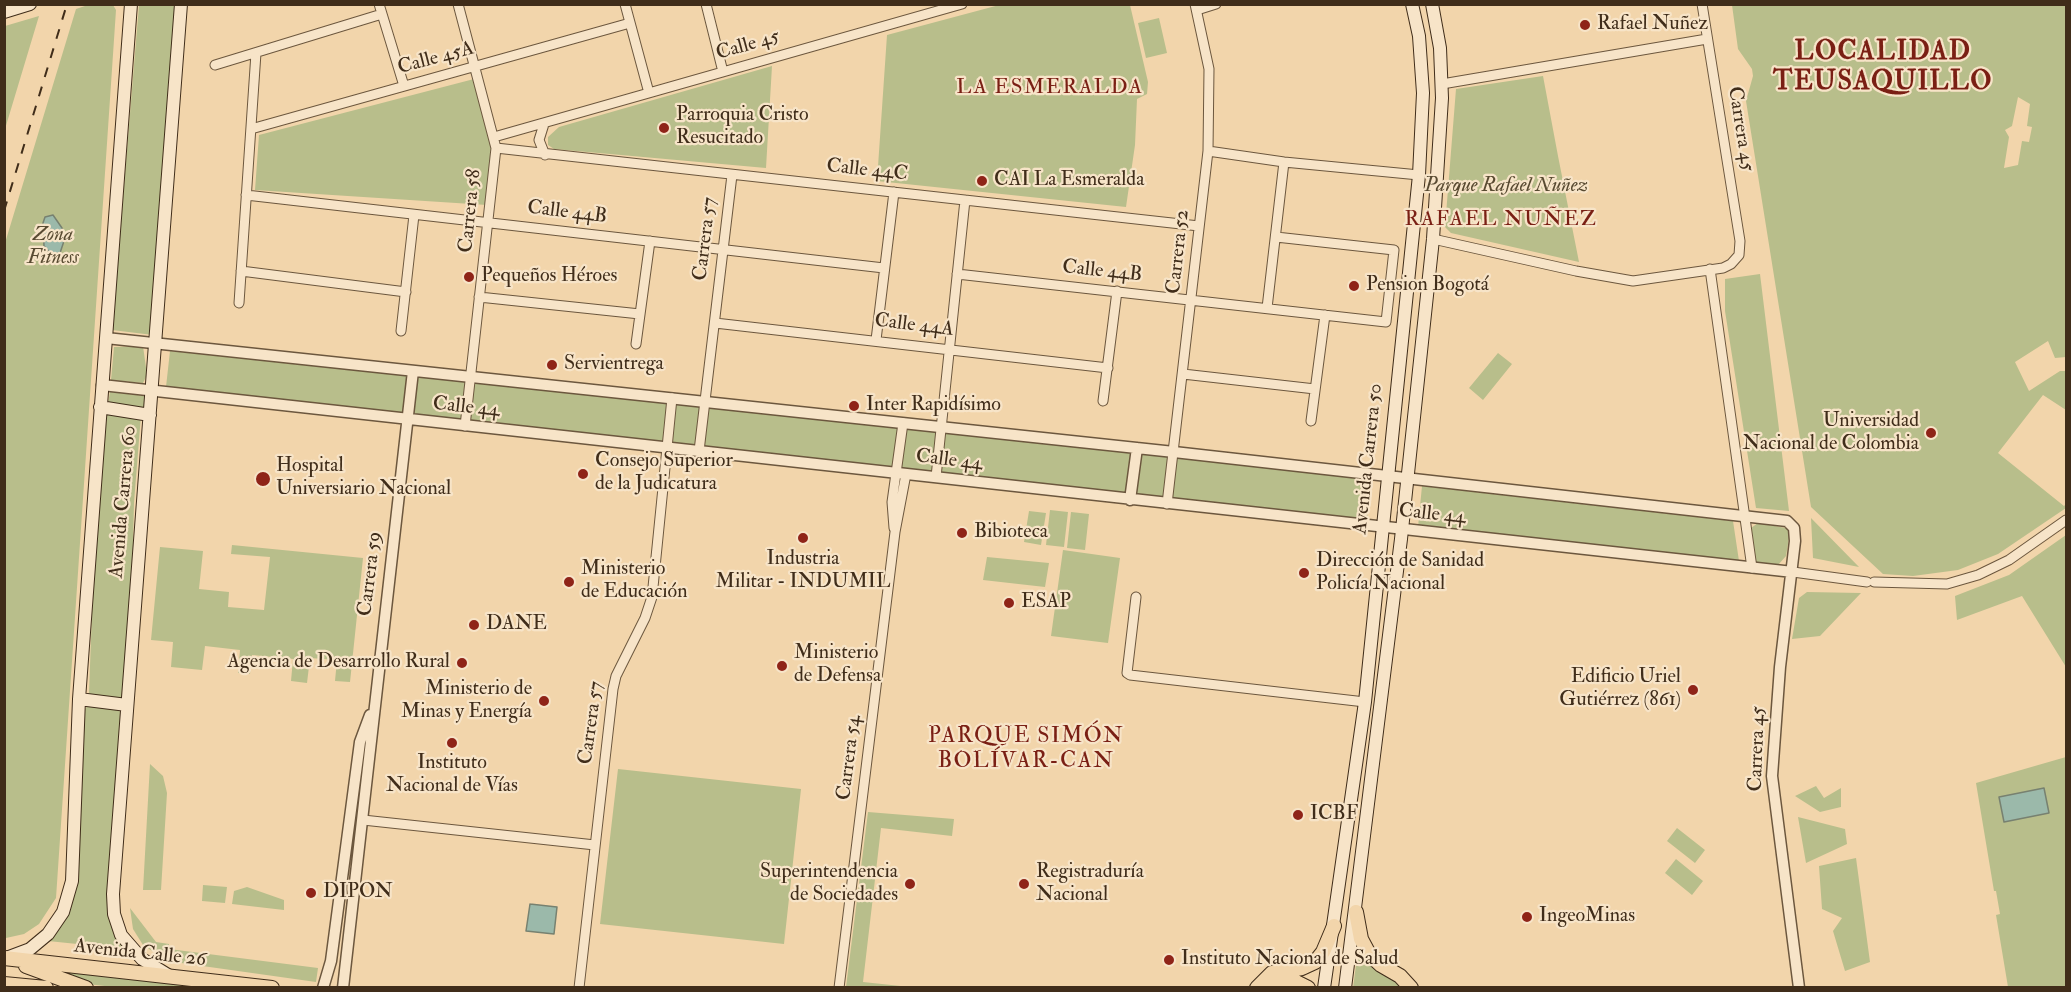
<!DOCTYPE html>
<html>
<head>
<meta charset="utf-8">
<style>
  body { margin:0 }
  #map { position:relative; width:2071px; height:992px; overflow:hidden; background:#f2d5ab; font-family:"IM FELL Double Pica",serif }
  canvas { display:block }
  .frame { position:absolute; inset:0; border:6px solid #402d1a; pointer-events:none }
</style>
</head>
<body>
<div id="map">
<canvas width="2071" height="992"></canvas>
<div class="frame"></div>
</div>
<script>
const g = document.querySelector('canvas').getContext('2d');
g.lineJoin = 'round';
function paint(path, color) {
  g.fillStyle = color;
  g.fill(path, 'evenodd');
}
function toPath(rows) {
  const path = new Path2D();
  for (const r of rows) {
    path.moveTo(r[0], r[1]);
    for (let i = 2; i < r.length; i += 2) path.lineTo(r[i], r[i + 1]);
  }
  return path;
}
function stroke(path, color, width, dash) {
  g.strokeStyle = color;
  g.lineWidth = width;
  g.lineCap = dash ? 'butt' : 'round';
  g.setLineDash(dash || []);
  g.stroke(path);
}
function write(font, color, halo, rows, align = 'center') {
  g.font = font + ' "IM FELL Double Pica",serif';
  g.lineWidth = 4.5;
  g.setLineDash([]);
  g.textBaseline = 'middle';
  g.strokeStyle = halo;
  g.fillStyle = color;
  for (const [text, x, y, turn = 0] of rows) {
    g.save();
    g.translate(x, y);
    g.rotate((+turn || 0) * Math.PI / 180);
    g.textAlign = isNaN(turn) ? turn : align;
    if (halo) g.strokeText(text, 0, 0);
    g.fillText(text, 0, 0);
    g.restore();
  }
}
paint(toPath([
  [1003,4,1130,5,1148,82,1147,94,1137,99,1135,145,1126,207,877,181,887,35],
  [88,5,113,5,116,10,56,898,39,924,24,934,6,938,5,243,76,9],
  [139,5,176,5,153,335,112,330],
  [1732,5,2066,5,2066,357,2055,358,2048,341,2015,362,2029,391,2060,371,2066,371,2066,410,2043,395,1998,453,2064,506,2066,504,2066,508,1998,554,1958,570,1913,576,1883,574,1811,507,1746,101,1753,76,1752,69,1738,49],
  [2018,97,2030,104,2027,126,2032,127,2029,142,2022,141,2018,165,2004,168,2009,137,2005,130,2012,126],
  [39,16,5,129,5,26],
  [1159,18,1167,53,1146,58,1138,23],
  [772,66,766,168,554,149,548,145,548,137,559,127],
  [1543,76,1558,156,1579,262,1451,233,1445,227,1456,89],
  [474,79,493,148,487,205,255,190,259,135],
  [1760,274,1789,511,1756,508,1725,311,1725,279],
  [143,346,147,375,143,383,111,380,114,347],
  [170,351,1188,458,1372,479,1367,519,1183,500,166,387],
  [1498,353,1512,364,1483,400,1469,388],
  [110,392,146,396,144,408,108,403],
  [107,412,141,415,134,503,132,587,123,696,120,699,92,696,89,693,93,584],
  [1422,486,1733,521,1739,561,1418,527],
  [1050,510,1068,512,1064,547,1046,545],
  [1029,511,1046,513,1041,545,1024,542],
  [1071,512,1089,514,1085,550,1067,548],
  [1811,518,1859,567,1813,558],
  [1758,523,1786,528,1790,532,1786,556,1778,565,1756,565,1751,528],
  [2066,535,2066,667,2022,596,1957,620,1955,596,2009,575],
  [232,545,363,558,350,682,335,681,337,660,310,658,307,683,291,681,293,659,252,655,250,674,238,673,240,650,205,646,202,670,171,667,173,642,151,640,160,547,203,551,199,589,229,592,228,607,264,610,270,557,231,554],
  [1063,550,1120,558,1108,643,1051,636],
  [987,557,1049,563,1045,587,983,580],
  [1807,592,1861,593,1820,636,1792,639,1799,598],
  [88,705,121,711,109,891,126,949,48,941,75,890,85,709],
  [2066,757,2066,987,2008,987,1996,915,2000,914,1996,891,1994,891,1976,783],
  [150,764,163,776,167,793,161,890,143,890],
  [618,769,801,789,784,944,600,924],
  [1816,786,1824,798,1841,788,1841,807,1820,812,1795,796],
  [868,812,954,819,952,836,881,828,863,982,910,987,846,987],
  [1798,817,1845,829,1847,844,1806,863],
  [1677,828,1705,850,1695,863,1667,841],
  [1856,858,1870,962,1845,971,1833,931,1842,918,1822,909,1819,866],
  [1676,859,1703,881,1692,895,1665,873],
  [203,885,227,887,225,903,202,901],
  [247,887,284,900,284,910,232,904,234,891],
  [130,908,156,942,169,944,169,949,318,968,316,982,167,961,143,945,133,929],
  [1359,942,1406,988,1353,988],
  [53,970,94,974,203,987,122,988,87,984]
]), '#b8be8b');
const water = toPath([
  [53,215,62,228,64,241,60,253,52,255,44,246,43,223,45,217,53,215],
  [2044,788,2049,813,2004,822,1999,797,2044,788],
  [530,904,557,907,554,934,526,931,530,904]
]);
paint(water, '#9bb9aa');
stroke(water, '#778170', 1.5);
const minor = toPath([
  [379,4,404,86],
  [458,4,496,148,465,426],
  [625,4,649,93],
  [706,4,723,72],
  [1197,10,1216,4],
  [215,65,382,14],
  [1442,84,1707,39],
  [544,124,539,140,545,155],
  [251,129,630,23],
  [494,137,962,4],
  [496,148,1199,226],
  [1208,151,1284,162,1419,175],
  [246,195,884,268],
  [1433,239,1576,271,1633,281,1723,268,1731,264,1739,255,1740,241,1702,4],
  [1710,269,1752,568],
  [241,271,406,292],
  [957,274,1386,322,1394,250,1276,237],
  [479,297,640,314],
  [239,303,256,53],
  [1267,308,1284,162],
  [715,323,1108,368],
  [401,331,414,215],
  [876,340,894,192],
  [636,344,650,241],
  [1183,374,1315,389],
  [1103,401,1117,291],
  [1311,421,1325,315],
  [699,451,732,175],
  [936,477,965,200],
  [1167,504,1208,151,1209,69,1195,4],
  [894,528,892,502,903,423],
  [1793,572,1867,582],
  [1874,582,1947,584,1978,575,2009,560,2066,520],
  [1136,597,1127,673,1130,675,1365,702],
  [363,820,595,845],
  [579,988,613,689,616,676,645,618,652,597,672,398],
  [839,988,895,532,906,474]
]);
const tertiary = toPath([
  [106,338,1174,452,1787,521,1794,528,1795,541,1780,667,1772,776,1799,988],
  [102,385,1793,572],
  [1130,500,1137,448],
  [323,988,331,961,360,742,370,715],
  [343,988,413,371]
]);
const secondary = toPath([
  [4,12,30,4],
  [100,407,150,415],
  [79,699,127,705],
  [6,958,30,949,48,934,63,912,72,881,79,699,131,4],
  [168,975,142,959,121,935,114,914,113,894,181,4],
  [1324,988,1365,702,1419,175,1423,93,1419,36,1412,4],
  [1345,988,1401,539,1433,239,1442,98,1440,48,1432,4]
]);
const primary = toPath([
  [1356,912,1361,939,1369,954,1381,965,1400,976,1411,988],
  [4,958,272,988],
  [26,966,86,988],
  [4,984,46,988],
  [1257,988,1272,973,1302,968,1315,962,1323,952,1334,926],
  [1270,988,1277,982,1292,980,1308,988]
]);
stroke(minor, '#6c573e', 11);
stroke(tertiary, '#6c573e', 13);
stroke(secondary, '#402d1a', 14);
stroke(primary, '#402d1a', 16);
stroke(minor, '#f7e4c8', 9);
stroke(tertiary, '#f7e4c8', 10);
stroke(secondary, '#f7e4c8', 12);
stroke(primary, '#f2d5ab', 14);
stroke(toPath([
  [4,211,67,4]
]), '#402d1a', 2, [10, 10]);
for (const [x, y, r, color] of [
  [1585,25,6,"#8f2418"],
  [664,128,6,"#8f2418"],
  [982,181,6,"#8f2418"],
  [469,277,6,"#8f2418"],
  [1354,286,6,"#8f2418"],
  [552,365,6,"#8f2418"],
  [854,406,6,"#8f2418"],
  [1931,433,6,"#8f2418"],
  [583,474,6,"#8f2418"],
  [263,479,8,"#8f2418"],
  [962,533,6,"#8f2418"],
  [803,538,6,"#8f2418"],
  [1304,573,6,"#8f2418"],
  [569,582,6,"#8f2418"],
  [1009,603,6,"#8f2418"],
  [474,625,6,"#8f2418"],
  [462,663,6,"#8f2418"],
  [782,666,6,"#8f2418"],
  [1693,690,6,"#8f2418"],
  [544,701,6,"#8f2418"],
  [452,743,6,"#8f2418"],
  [1298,815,6,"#8f2418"],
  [910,884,6,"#8f2418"],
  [1024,884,6,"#8f2418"],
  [311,893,6,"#8f2418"],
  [1527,917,6,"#8f2418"],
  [1169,960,6,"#8f2418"]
]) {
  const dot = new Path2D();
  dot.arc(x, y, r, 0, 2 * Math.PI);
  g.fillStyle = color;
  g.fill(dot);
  stroke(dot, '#f7e4c8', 2);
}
write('20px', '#402d1a', '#f7e4c8', [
  ["Rafael Nuñez",1597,25],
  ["Parroquia Cristo",676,116],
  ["Resucitado",676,139],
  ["CAI La Esmeralda",994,181],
  ["Pequeños Héroes",481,277],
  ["Pension Bogotá",1366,286],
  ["Servientrega",564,365],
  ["Inter Rapidísimo",866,406],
  ["Universidad",1919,422,"right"],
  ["Nacional de Colombia",1919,445,"right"],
  ["Consejo Superior",595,462],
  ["de la Judicatura",595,485],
  ["Hospital",276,467],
  ["Universiario Nacional",276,490],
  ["Bibioteca",974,533],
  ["Industria",803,560,"center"],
  ["Militar - INDUMIL",803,583,"center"],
  ["Dirección de Sanidad",1316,562],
  ["Policía Nacional",1316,585],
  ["Ministerio",581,570],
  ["de Educación",581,593],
  ["ESAP",1021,603],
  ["DANE",486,625],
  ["Ministerio",794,654],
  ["de Defensa",794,677],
  ["Agencia de Desarrollo Rural",450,663,"right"],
  ["Edificio Uriel",1681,678,"right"],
  ["Gutiérrez (861)",1681,701,"right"],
  ["Ministerio de",532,690,"right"],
  ["Minas y Energía",532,713,"right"],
  ["Instituto",452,764,"center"],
  ["Nacional de Vías",452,787,"center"],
  ["ICBF",1310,815],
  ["Superintendencia",898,873,"right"],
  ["de Sociedades",898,896,"right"],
  ["Registraduría",1036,873],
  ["Nacional",1036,896],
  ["DIPON",323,893],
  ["IngeoMinas",1539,917],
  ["Instituto Nacional de Salud",1181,960]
], 'left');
write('20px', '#402d1a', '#f7e4c8', [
  ["Calle 45",748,46,-16],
  ["Calle 45A",436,59,-15],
  ["Carrera 45",1740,129,81],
  ["Calle 44C",867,171,6],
  ["Carrera 58",471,211,-84],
  ["Calle 44B",567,213,7],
  ["Carrera 57",706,239,-83],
  ["Carrera 52",1179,252,-84],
  ["Calle 44B",1102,272,6],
  ["Calle 44A",914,326,7],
  ["Calle 44",466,408,6],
  ["Avenida Carrera 50",1369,459,-84],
  ["Calle 44",949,461,7],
  ["Avenida Carrera 60",124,502,-85],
  ["Calle 44",1432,515,6],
  ["Carrera 59",371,574,-83],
  ["Carrera 57",592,723,-82],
  ["Carrera 45",1758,749,-88],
  ["Carrera 54",850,758,-83],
  ["Avenida Calle 26",140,954,6]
]);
write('italic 20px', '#584a31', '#f7e4c8', [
  ["Parque Rafael Nuñez",1506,187],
  ["Zona",53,236],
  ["Fitness",53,259]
]);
g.letterSpacing = '1.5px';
write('21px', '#7a1f14', '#f7e4c8', [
  ["LA ESMERALDA",1050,88],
  ["RAFAEL NUÑEZ",1501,220]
]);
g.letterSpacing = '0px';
g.letterSpacing = '1.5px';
write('22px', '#7a1f14', '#f7e4c8', [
  ["PARQUE SIMÓN",1026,737],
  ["BOLÍVAR-CAN",1026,762]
]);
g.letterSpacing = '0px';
g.letterSpacing = '1.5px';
write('bold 26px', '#7a1f14', '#f7e4c8', [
  ["LOCALIDAD",1883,53],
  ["TEUSAQUILLO",1883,83]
]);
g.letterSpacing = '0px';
</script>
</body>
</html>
